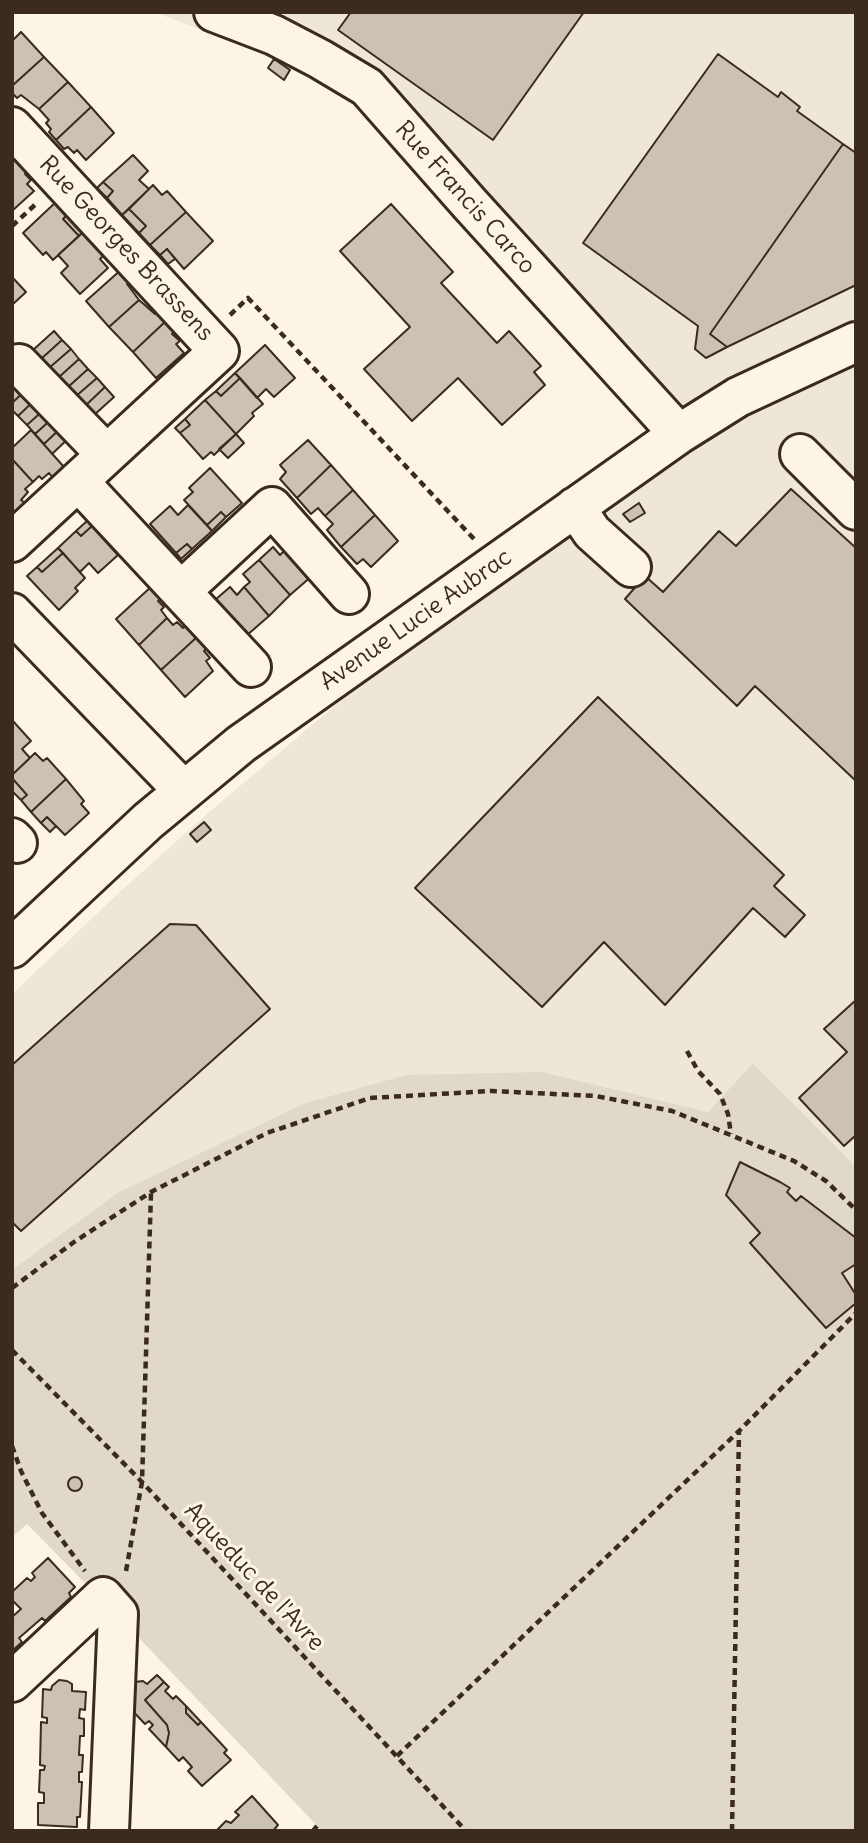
<!DOCTYPE html>
<html>
<head>
<meta charset="utf-8">
<style>
  body { margin:0 }
  #map { position:relative; width:868px; height:1843px; overflow:hidden; background:#fcf5e5; font-family:Delius,sans-serif }
  canvas { display:block }
  .frame { position:absolute; inset:0; border:14px solid #3b2a1e; pointer-events:none }
</style>
</head>
<body>
<div id="map">
<canvas width="868" height="1843"></canvas>
<div class="frame"></div>
</div>
<script>
const g = document.querySelector('canvas').getContext('2d');
g.lineJoin = 'round';
function paint(path, color) {
  g.fillStyle = color;
  g.fill(path, 'evenodd');
}
function toPath(rows) {
  const path = new Path2D();
  for (const r of rows) {
    if (r.length === 3) {
      path.moveTo(r[0] + r[2], r[1]);
      path.arc(r[0], r[1], r[2], 0, 2 * Math.PI);
      continue;
    }
    path.moveTo(r[0], r[1]);
    for (let i = 2; i < r.length; i += 2) path.lineTo(r[i], r[i + 1]);
  }
  return path;
}
function stroke(path, color, width, dash) {
  g.strokeStyle = color;
  g.lineWidth = width;
  g.lineCap = dash ? 'butt' : 'round';
  g.setLineDash(dash || []);
  g.stroke(path);
}
function write(font, color, halo, rows, align = 'center') {
  g.font = font + ' Delius,sans-serif';
  g.lineWidth = 6;
  g.setLineDash([]);
  g.textBaseline = 'middle';
  g.strokeStyle = halo;
  g.fillStyle = color;
  for (const [text, x, y, turn = 0] of rows) {
    g.save();
    g.translate(x, y);
    g.rotate((+turn || 0) * Math.PI / 180);
    g.textAlign = isNaN(turn) ? turn : align;
    if (halo) g.strokeText(text, 0, 0);
    g.fillText(text, 0, 0);
    g.restore();
  }
}
paint(toPath([
  [154,12,856,12,856,1167,753,1063,708,1112,543,1072,303,1104,117,1193,12,1270,12,994,123,889,207,814,475,587,680,439,362,91]
]), '#eee6d6');
paint(toPath([
  [753,1063,856,1167,856,1831,322,1831,139,1638,27,1524,12,1537,12,1270,117,1193,303,1104,406,1075,543,1072,708,1112]
]), '#e0d8c8');
const building = toPath([
  [351,12,584,12,493,140,338,30,351,12],
  [21,32,44,57,12,86,12,41,21,32],
  [718,54,778,97,781,92,800,107,797,111,843,144,710,334,727,347,706,358,695,349,698,326,583,243,718,54],
  [44,57,68,82,39,109,21,95,17,98,12,93,12,86,44,57],
  [274,59,290,70,284,80,268,68,274,59],
  [68,82,91,107,56,140,49,132,51,129,46,123,49,120,39,109,68,82],
  [91,107,114,133,86,160,77,150,74,153,68,147,64,149,56,140,91,107],
  [843,144,856,153,856,285,727,347,710,334,843,144],
  [133,155,148,171,139,180,149,189,122,215,107,198,113,191,103,182,133,155],
  [16,159,28,171,25,174,31,180,27,184,34,191,12,211,12,163,16,159],
  [103,182,113,191,107,198,97,188,103,182],
  [153,185,162,195,167,191,186,212,150,245,139,233,146,226,129,209,153,185],
  [57,201,68,214,63,219,79,236,53,260,46,252,43,255,23,233,57,201],
  [391,204,453,272,441,283,497,343,509,331,541,366,534,372,545,385,502,425,458,378,412,421,364,369,410,327,340,251,391,204],
  [129,209,146,226,139,233,122,215,129,209],
  [186,212,213,241,184,269,167,249,160,255,150,245,186,212],
  [68,214,84,231,79,236,63,219,68,214],
  [83,232,104,255,100,259,108,268,80,294,61,273,68,266,58,255,83,232],
  [167,249,175,259,168,264,160,255,167,249],
  [123,268,133,278,127,284,139,300,109,327,86,301,123,268],
  [12,277,26,292,12,305,12,277],
  [139,300,155,314,159,310,167,320,133,352,109,327,139,300],
  [167,320,176,330,172,334,180,341,176,344,184,353,156,378,133,352,167,320],
  [54,331,62,340,41,359,33,350,54,331],
  [62,340,71,349,49,368,41,359,62,340],
  [265,345,295,378,274,397,266,389,257,398,235,373,265,345],
  [71,349,79,359,58,378,49,368,71,349],
  [79,359,88,369,67,388,58,378,79,359],
  [88,369,97,378,75,397,67,388,88,369],
  [235,373,240,378,221,396,216,391,235,373],
  [97,378,105,387,84,407,75,397,97,378],
  [240,378,263,404,252,413,254,416,236,434,205,400,216,391,221,396,240,378],
  [21,379,29,387,12,403,12,387,21,379],
  [29,387,38,397,18,416,12,410,12,403,29,387],
  [105,387,114,397,93,416,84,407,105,387],
  [38,397,47,407,27,425,18,416,38,397],
  [205,400,236,434,214,455,211,452,203,459,180,433,190,425,185,419,205,400],
  [47,407,55,416,35,434,27,425,47,407],
  [55,416,64,425,44,444,35,434,55,416],
  [185,419,190,425,180,433,175,428,185,419],
  [64,425,72,435,52,454,44,444,64,425],
  [31,430,64,467,53,478,49,473,42,479,39,476,33,482,12,459,12,448,31,430],
  [236,434,244,443,228,458,219,449,236,434],
  [308,440,331,465,297,498,280,479,286,472,280,465,308,440],
  [12,459,33,482,25,489,28,492,21,500,25,503,15,512,12,509,12,459],
  [331,465,353,490,325,516,318,508,311,514,297,498,331,465],
  [210,468,242,503,226,517,221,512,207,525,184,500,193,492,189,488,210,468],
  [791,489,856,548,856,781,755,686,737,706,625,599,645,576,663,592,719,531,736,546,791,489],
  [353,490,375,515,341,547,327,530,333,524,325,516,353,490],
  [639,503,645,513,630,522,623,514,639,503],
  [188,505,212,531,192,549,187,544,176,553,150,524,170,506,178,515,188,505],
  [221,512,226,517,212,531,207,525,221,512],
  [375,515,398,541,371,567,363,559,357,564,341,547,375,515],
  [87,521,92,526,81,536,76,531,87,521],
  [92,526,118,555,98,573,89,563,80,572,58,548,76,531,81,536,92,526],
  [187,544,192,549,181,559,176,553,187,544],
  [273,547,280,555,288,547,313,575,290,595,259,560,273,547],
  [58,548,63,553,42,572,37,567,58,548],
  [63,553,85,578,75,588,78,591,59,610,27,576,37,567,42,572,63,553],
  [259,560,290,595,269,616,244,587,250,582,243,574,259,560],
  [152,586,162,597,158,601,164,607,161,610,167,618,139,645,116,619,152,586],
  [230,587,237,595,244,587,269,616,246,636,215,600,230,587],
  [167,618,173,625,177,622,183,628,187,625,197,637,161,670,139,645,167,618],
  [197,637,207,648,204,651,210,658,206,661,213,671,185,697,161,670,197,637],
  [598,697,784,875,774,886,805,915,785,937,753,908,665,1005,604,942,542,1007,415,888,598,697],
  [12,720,31,741,22,749,30,758,12,775,12,720],
  [35,753,43,761,47,758,66,779,31,812,21,800,27,795,12,778,12,775,35,753],
  [12,778,27,795,21,800,12,791,12,778],
  [66,779,84,801,81,804,89,813,65,835,47,817,41,823,31,812,66,779],
  [47,817,56,826,50,832,41,823,47,817],
  [204,822,211,830,197,842,190,834,204,822],
  [170,924,196,925,270,1009,21,1231,12,1222,12,1065,170,924],
  [856,1000,856,1135,844,1146,799,1098,847,1052,824,1029,856,1000],
  [740,1162,780,1182,790,1188,787,1192,796,1201,801,1196,856,1238,856,1264,842,1273,856,1295,856,1303,826,1328,750,1243,760,1233,726,1195,740,1162],
  [75,1484,7],
  [48,1558,75,1587,69,1593,71,1597,45,1621,42,1618,19,1638,22,1642,12,1651,12,1617,21,1609,12,1600,12,1592,27,1578,31,1581,35,1577,32,1573,48,1558],
  [157,1675,164,1682,145,1700,167,1725,169,1733,166,1747,149,1729,153,1725,149,1721,145,1724,126,1704,131,1686,135,1682,143,1681,147,1684,157,1675],
  [59,1680,67,1681,72,1684,72,1691,86,1692,85,1710,80,1709,79,1718,84,1719,84,1736,80,1736,79,1755,83,1755,82,1772,79,1772,79,1782,82,1782,80,1817,77,1817,77,1827,38,1825,38,1803,44,1803,44,1793,39,1792,40,1770,44,1770,45,1766,40,1765,41,1722,47,1723,47,1718,42,1717,43,1689,51,1690,52,1686,59,1680],
  [164,1682,169,1687,165,1691,173,1699,176,1696,186,1706,186,1713,198,1725,201,1722,227,1750,224,1753,231,1760,202,1786,188,1771,192,1767,183,1757,179,1761,166,1747,169,1733,167,1725,145,1700,164,1682],
  [186,1706,201,1722,198,1725,186,1713,186,1706],
  [252,1796,278,1825,273,1831,216,1831,226,1821,231,1823,239,1815,235,1812,252,1796]
]);
paint(building, '#ccc2b3');
stroke(building, '#3b2a1e', 2);
const minor = toPath([
  [214,12,274,35,320,59,367,87,469,203,679,434],
  [12,127,219,351,12,542],
  [19,364,106,454],
  [800,454,856,510],
  [78,481,251,667],
  [575,507,592,532,631,567],
  [181,591,272,507,349,594],
  [12,613,183,790],
  [12,838,17,843],
  [12,948,148,821,241,744,679,434,738,397,856,342],
  [12,1682,103,1597,118,1614,109,1831]
]);
stroke(minor, '#3b2a1e', 44);
stroke(toPath([
  [12,226,37,203],
  [230,315,248,298,474,539],
  [687,1051,698,1071,720,1094,728,1114,731,1134],
  [12,1288,74,1242,151,1192,267,1133,370,1098,491,1091,596,1096,672,1111,794,1161,826,1181,856,1210],
  [12,1350,142,1482,466,1831],
  [12,1446,21,1471,42,1513,85,1571],
  [126,1571,142,1482,151,1193],
  [397,1756,739,1431,856,1313],
  [313,1831,317,1826],
  [732,1831,739,1431]
]), '#3b2a1e', 4.5, [7, 5]);
stroke(minor, '#fcf5e5', 38);
write('24px', '#3b2a1e', '#fcf5e5', [
  ["Rue Francis Carco",465,198,48],
  ["Rue Georges Brassens",126,249,47],
  ["Avenue Lucie Aubrac",416,620,-35],
  ["Aqueduc de l'Avre",254,1577,47]
]);
</script>
</body>
</html>
